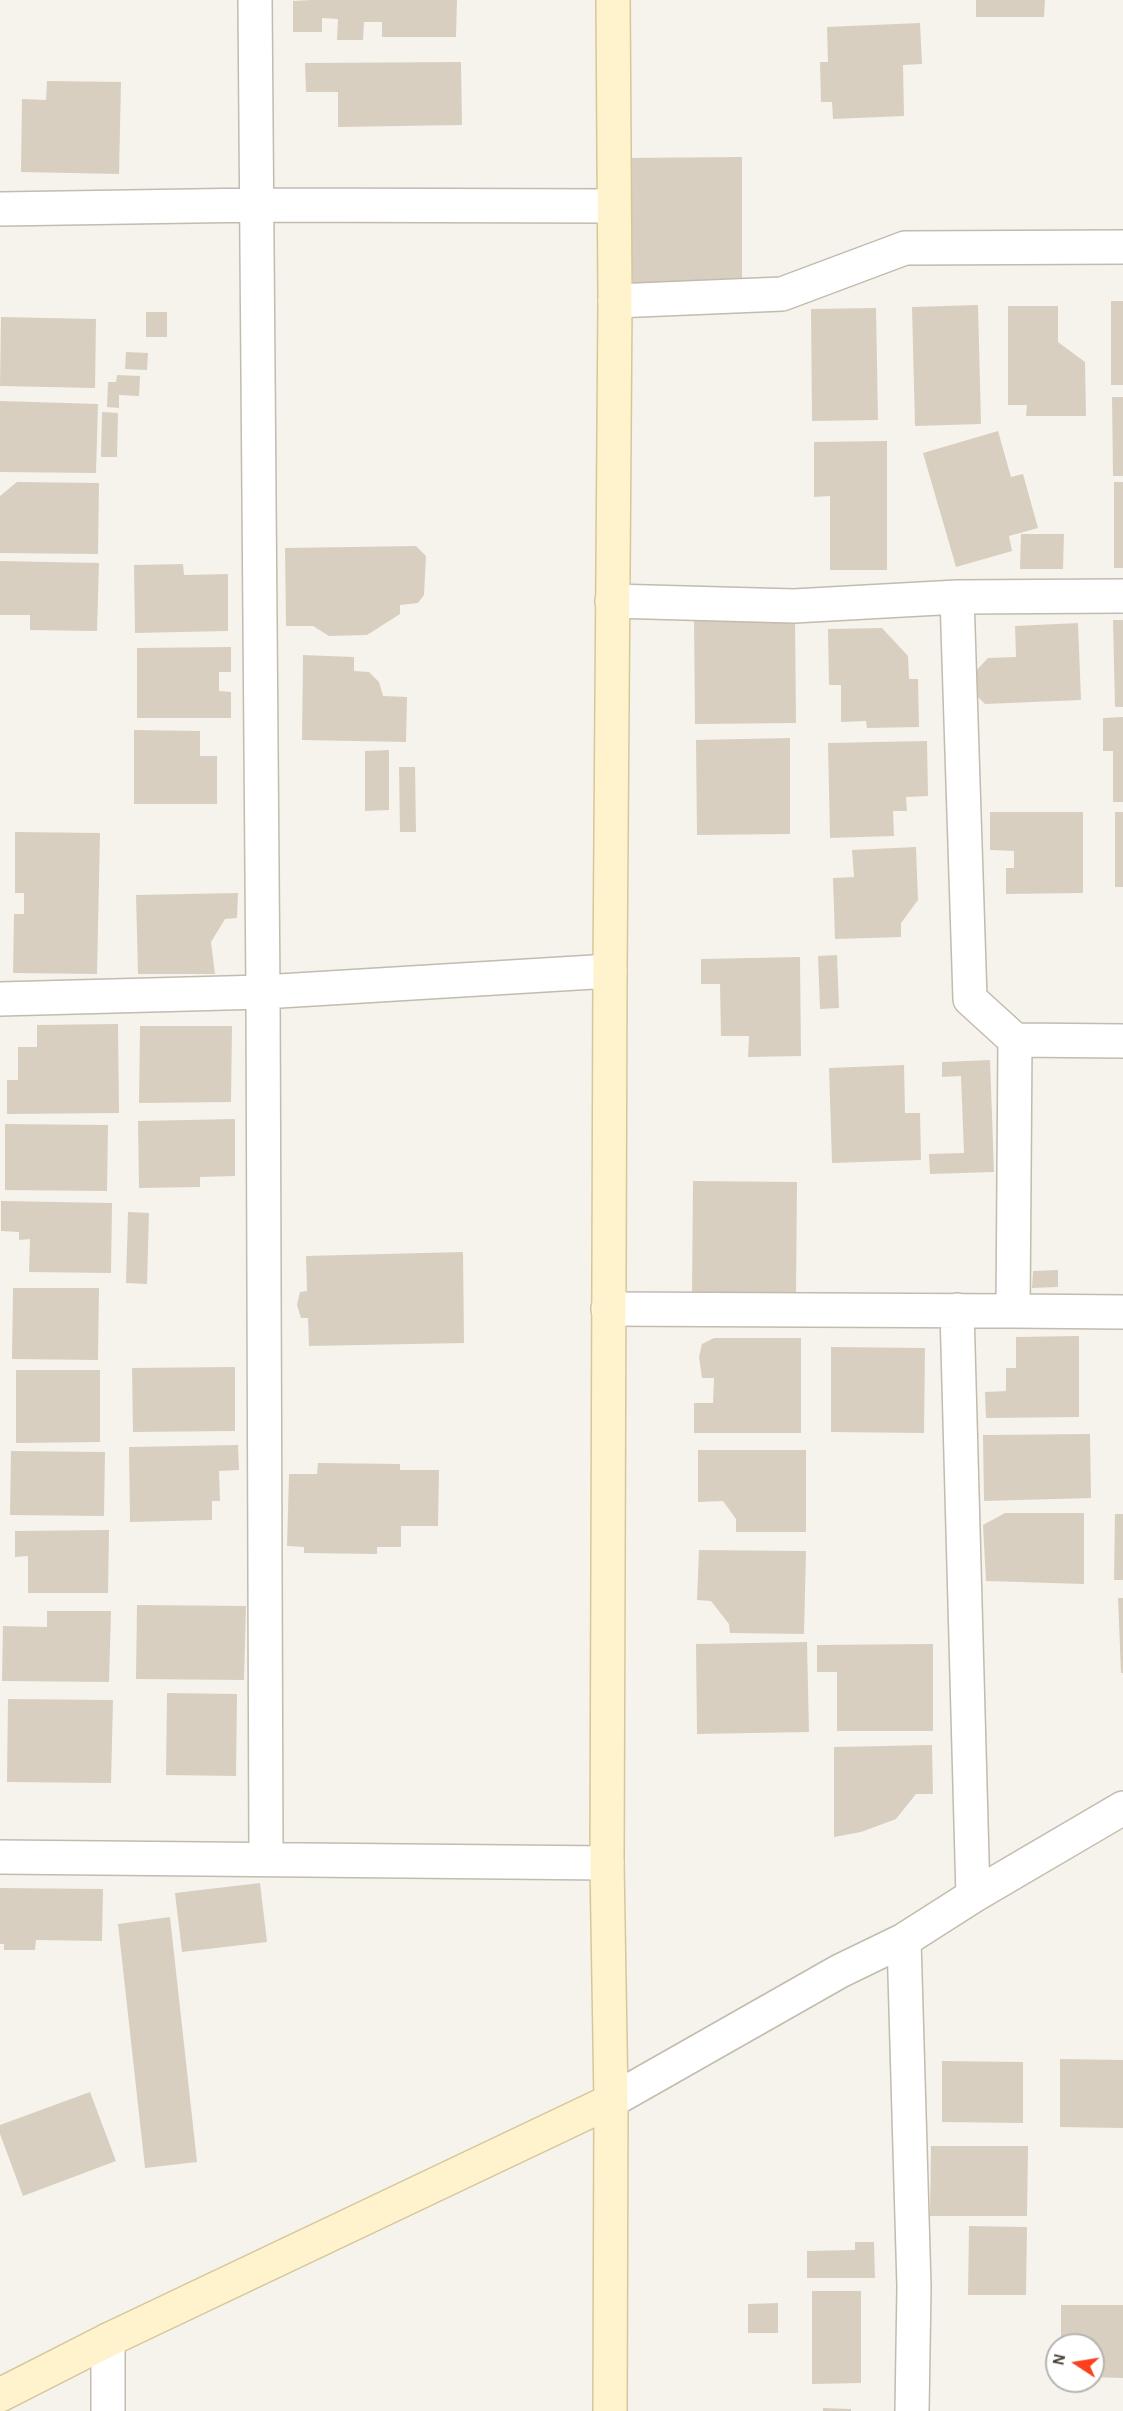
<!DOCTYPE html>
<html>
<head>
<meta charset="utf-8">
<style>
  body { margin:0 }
  #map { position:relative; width:1123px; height:2411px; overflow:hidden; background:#f6f3ec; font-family:"Alegreya Sans",sans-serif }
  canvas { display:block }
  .north { position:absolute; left:1045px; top:2333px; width:60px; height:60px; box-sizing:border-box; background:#fff; border:2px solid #b7b4b0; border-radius:50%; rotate:282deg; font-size:16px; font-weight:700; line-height:24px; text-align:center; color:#4b4439 }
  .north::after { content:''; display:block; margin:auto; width:21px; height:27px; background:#fc3f1d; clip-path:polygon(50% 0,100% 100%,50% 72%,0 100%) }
</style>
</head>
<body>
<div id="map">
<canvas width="1123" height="2411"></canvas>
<div class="north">N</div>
</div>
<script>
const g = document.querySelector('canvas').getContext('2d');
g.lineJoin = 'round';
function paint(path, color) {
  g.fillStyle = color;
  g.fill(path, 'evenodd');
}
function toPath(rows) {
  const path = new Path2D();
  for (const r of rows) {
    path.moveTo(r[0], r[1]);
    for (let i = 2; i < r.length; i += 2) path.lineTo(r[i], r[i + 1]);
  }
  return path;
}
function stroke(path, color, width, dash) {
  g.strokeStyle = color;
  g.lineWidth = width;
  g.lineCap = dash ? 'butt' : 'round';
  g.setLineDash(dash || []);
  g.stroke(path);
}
paint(toPath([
  [312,0,457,0,456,37,382,37,382,22,364,22,363,40,337,40,338,19,322,18,322,32,293,32,293,1],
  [976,0,1045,0,1044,17,976,17],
  [920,23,922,64,903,65,904,116,833,119,832,102,821,102,820,62,828,62,827,27],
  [461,62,462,125,338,127,338,92,306,92,305,63],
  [47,81,121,82,119,174,21,172,22,99,46,100],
  [742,157,742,285,624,285,623,158],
  [1111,301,1123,301,1123,385,1111,385],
  [978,305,981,424,915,426,912,307],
  [1008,306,1058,306,1058,342,1085,362,1086,416,1026,416,1027,405,1008,405],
  [876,308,878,420,812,421,811,309],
  [146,312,167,312,167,337,146,337],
  [1,317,96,319,95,388,0,386],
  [126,352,148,353,147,370,125,369],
  [117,375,140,376,139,396,119,395,119,408,107,407,108,382,116,382],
  [1112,397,1123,397,1123,476,1113,476],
  [0,401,98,404,96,473,0,472],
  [102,412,118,413,117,457,101,457],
  [998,431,1011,477,1023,474,1038,528,1009,536,1012,551,956,567,923,453],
  [887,441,887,570,830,570,830,496,814,497,814,442],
  [17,482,99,483,98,554,0,553,0,496],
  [1114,482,1123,482,1123,568,1114,568],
  [1021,534,1064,534,1063,569,1020,569],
  [416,546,426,556,424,595,418,603,400,605,400,614,367,635,329,636,313,626,286,626,285,548],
  [0,561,99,563,97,631,30,630,30,615,0,615],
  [183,564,184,575,228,574,228,631,135,633,134,565],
  [795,618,796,723,695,724,694,619],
  [1113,620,1123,620,1123,707,1115,707],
  [1078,623,1081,700,985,704,974,693,974,673,988,658,1016,657,1015,626],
  [882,628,908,656,909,679,918,679,919,727,867,728,866,721,841,722,841,685,829,685,828,629],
  [231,647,231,672,219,672,219,691,231,692,231,718,137,718,137,648],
  [303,655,354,657,354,671,369,672,379,682,383,696,407,697,406,742,302,740],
  [1123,717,1123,802,1113,802,1113,751,1103,751,1103,718],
  [134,730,200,731,200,756,217,756,217,804,134,804],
  [790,738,790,834,697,835,696,740],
  [927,741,928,796,906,797,907,811,893,811,894,836,830,838,828,743],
  [389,750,389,810,365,811,365,751],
  [399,767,415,767,416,832,400,832],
  [990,812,1083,812,1083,893,1006,894,1006,868,1014,868,1014,851,990,850],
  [1115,812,1123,812,1123,887,1115,887],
  [15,832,100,833,97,974,13,973,14,914,24,914,24,893,15,893],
  [916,847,918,900,901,923,901,937,835,939,833,878,854,877,852,850],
  [238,893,237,918,225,919,211,942,215,974,138,974,136,895],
  [837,955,839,1008,820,1009,818,956],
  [800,957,801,1056,748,1057,749,1036,721,1036,720,984,701,984,701,959],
  [118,1024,119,1113,7,1114,7,1080,18,1080,18,1047,37,1047,37,1025],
  [140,1026,232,1026,231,1102,139,1103],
  [990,1060,994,1172,930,1174,929,1154,964,1153,961,1076,942,1077,942,1062],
  [904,1065,905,1113,920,1113,921,1160,832,1163,829,1068],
  [235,1119,235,1176,200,1177,200,1187,139,1188,138,1121],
  [5,1124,108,1125,107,1191,5,1190],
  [693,1181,797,1182,796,1294,692,1293],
  [1,1201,112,1203,111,1273,29,1272,30,1239,19,1240,19,1232,1,1231],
  [128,1212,149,1213,147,1284,126,1283],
  [463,1252,464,1343,309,1346,308,1318,301,1318,297,1305,300,1292,307,1291,306,1256],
  [1058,1270,1058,1287,1032,1288,1033,1271],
  [13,1288,99,1288,98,1360,12,1359],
  [1079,1336,1079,1417,986,1418,985,1392,1006,1391,1006,1368,1016,1368,1016,1337],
  [714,1338,801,1338,801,1433,694,1433,694,1403,713,1403,714,1378,702,1378,699,1357,702,1344],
  [831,1347,925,1348,924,1433,831,1432],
  [235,1367,235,1431,133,1432,132,1368],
  [16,1370,100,1370,100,1442,16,1443],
  [1090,1434,1091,1498,984,1501,983,1435],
  [238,1445,239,1470,219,1471,220,1501,212,1501,212,1520,130,1522,129,1447],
  [698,1450,806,1450,806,1532,736,1532,736,1519,723,1501,698,1502],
  [11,1451,105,1452,104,1516,10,1515],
  [318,1463,400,1464,400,1470,439,1470,438,1526,401,1526,401,1547,377,1547,377,1554,304,1553,304,1547,287,1546,289,1474,317,1474],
  [1005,1513,1084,1513,1084,1584,986,1581,983,1525],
  [1115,1514,1123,1514,1123,1580,1114,1580],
  [109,1530,108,1593,28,1593,28,1556,15,1557,15,1531],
  [699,1550,806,1551,804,1634,730,1633,729,1624,711,1601,697,1600],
  [1118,1598,1123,1598,1123,1673,1121,1673],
  [137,1605,246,1606,244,1680,136,1679],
  [47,1611,111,1611,109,1682,2,1681,3,1626,47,1627],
  [807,1642,809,1732,697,1734,696,1644],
  [933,1644,933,1731,837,1731,837,1672,817,1672,817,1645],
  [167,1693,237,1694,236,1776,166,1775],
  [8,1699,113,1700,111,1783,7,1782],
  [932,1745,933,1794,916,1794,896,1819,861,1832,834,1837,834,1747],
  [260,1883,267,1942,182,1952,175,1893],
  [0,1888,103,1889,102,1941,36,1940,35,1950,4,1950,4,1944,0,1944],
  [170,1917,197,2162,145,2168,118,1924],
  [1060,2059,1123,2060,1123,2128,1060,2127],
  [942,2061,1023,2062,1023,2123,942,2122],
  [90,2092,116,2161,23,2196,0,2134,0,2125],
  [931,2146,1028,2146,1027,2216,930,2216],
  [969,2226,1027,2227,1026,2295,968,2295],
  [855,2242,874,2242,875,2278,807,2278,807,2251,855,2250],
  [812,2291,861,2291,861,2383,812,2384],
  [778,2303,778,2333,748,2333,748,2304],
  [1061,2305,1123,2305,1123,2378,1093,2377,1093,2345,1061,2345],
  [823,2408,851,2409,851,2411,823,2411]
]), '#d8cfc1');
const street = toPath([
  [255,0,263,992,266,1859],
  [0,209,257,205,613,206],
  [615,301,782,294,905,248,1123,247],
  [612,601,794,606,957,597,1123,596],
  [0,999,263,992,610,971],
  [1015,1040,1123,1041],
  [608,1309,1013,1311,1015,1040,970,999,957,597],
  [957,1310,973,1896],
  [1013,1311,1123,1312],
  [0,1857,607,1863],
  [904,1940,914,2287,912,2411],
  [611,2101,840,1971,904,1940,973,1896,1123,1808],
  [108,2340,108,2411]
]);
const secondary = toPath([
  [0,2395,108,2340,611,2101],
  [610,2411,611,2101,607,1863,610,971,615,301,613,0]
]);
stroke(street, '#c2bbae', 36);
stroke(secondary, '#d6c79b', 36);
stroke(street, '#fff', 33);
stroke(secondary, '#fff3cd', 33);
</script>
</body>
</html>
